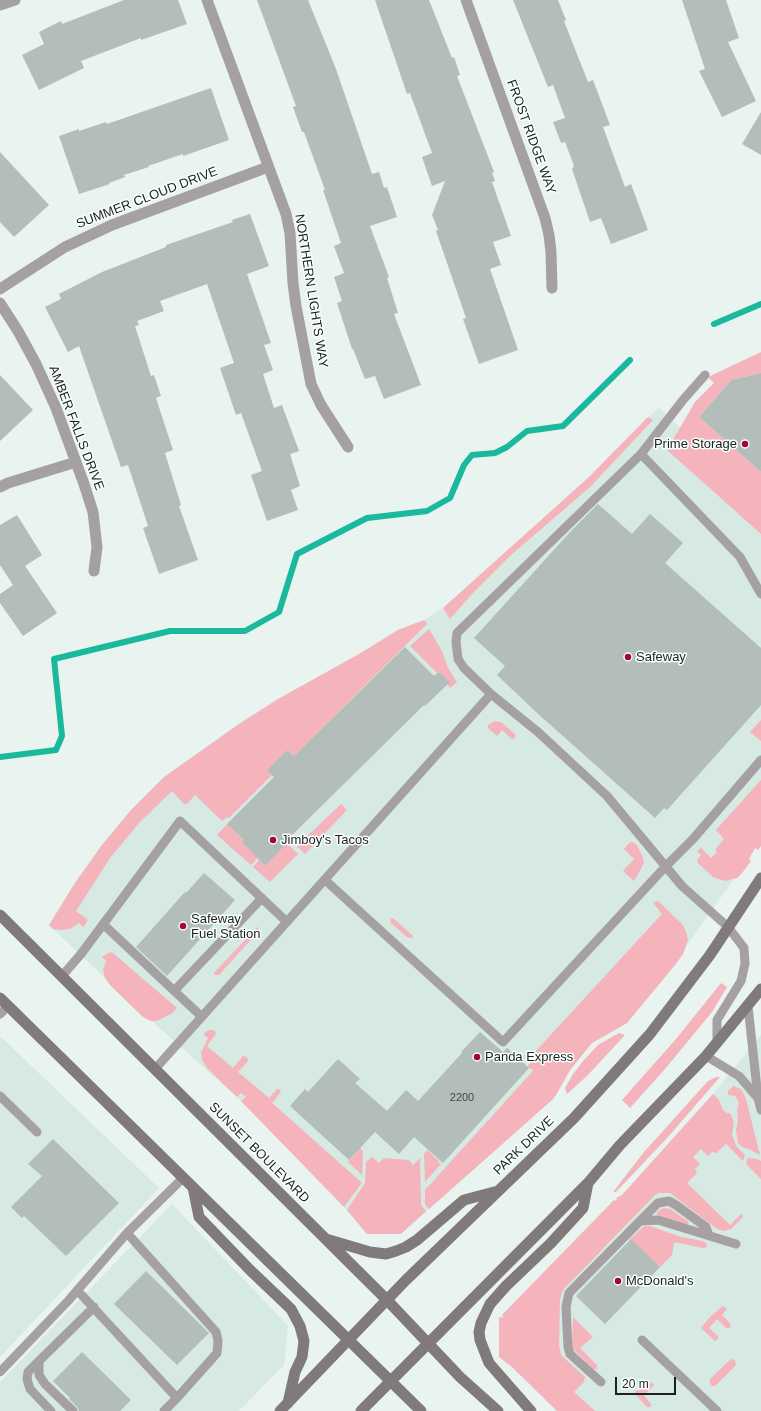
<!DOCTYPE html>
<html>
<head>
<meta charset="utf-8">
<style>
  body { margin:0 }
  #map { position:relative; width:761px; height:1411px; overflow:hidden; background:#e9f3f0; font-family:Helvetica,sans-serif }
  canvas { display:block }
  .scale { position:absolute; left:615px; top:1377px; width:61px; height:18px; box-sizing:border-box; border:2px solid #1c201f; border-top:0; padding-left:5px; font-size:12px; line-height:14px; white-space:nowrap; color:#1c201f; -webkit-text-stroke:3px #f9fffd; paint-order:stroke }
</style>
</head>
<body>
<div id="map">
<canvas width="761" height="1411"></canvas>
<div class="scale">20 m</div>
</div>
<script>
const g = document.querySelector('canvas').getContext('2d');
g.lineJoin = 'round';
function paint(path, color) {
  g.fillStyle = color;
  g.fill(path, 'evenodd');
}
function toPath(rows) {
  const path = new Path2D();
  for (const r of rows) {
    path.moveTo(r[0], r[1]);
    for (let i = 2; i < r.length; i += 2) path.lineTo(r[i], r[i + 1]);
  }
  return path;
}
function stroke(path, color, width, dash) {
  g.strokeStyle = color;
  g.lineWidth = width;
  g.lineCap = dash ? 'butt' : 'round';
  g.setLineDash(dash || []);
  g.stroke(path);
}
function write(font, color, halo, rows, align = 'center') {
  g.font = font + ' Helvetica,sans-serif';
  g.lineWidth = 3;
  g.setLineDash([]);
  g.textBaseline = 'middle';
  g.strokeStyle = halo;
  g.fillStyle = color;
  for (const [text, x, y, turn = 0] of rows) {
    g.save();
    g.translate(x, y);
    g.rotate((+turn || 0) * Math.PI / 180);
    g.textAlign = isNaN(turn) ? turn : align;
    if (halo) g.strokeText(text, 0, 0);
    g.fillText(text, 0, 0);
    g.restore();
  }
}
paint(toPath([
  [659,408,761,502,761,836,741,869,687,945,683,954,675,965,627,1023,592,1043,570,1070,556,1095,552,1100,401,1234,367,1234,344,1207,241,1101,152,1021,143,1017,110,985,105,978,49,925,75,883,102,845,131,810,164,777,239,724,278,699,359,654,398,630,424,620,443,608,589,477,648,417],
  [761,1035,761,1411,557,1411,512,1367,499,1357,499,1318,622,1195,713,1094],
  [0,1036,159,1188,0,1357],
  [172,1204,288,1326,284,1365,239,1411,0,1411,0,1382]
]), '#d6e9e3');
paint(toPath([
  [761,352,761,373,731,380,699,417,761,472,761,534,667,450,695,402,714,383,708,377],
  [648,417,653,420,590,487,511,555,471,595,450,619,443,608,589,477],
  [424,620,427,624,294,756,287,750,267,770,272,775,229,818,227,817,222,821,195,795,187,804,184,804,172,791,140,822,110,858,76,911,87,919,87,922,83,927,79,923,70,929,62,930,53,929,49,925,75,883,102,845,131,810,164,777,239,724,278,699,359,654,398,630],
  [429,629,442,651,448,668,457,682,450,688,447,684,449,682,439,672,437,673,410,646],
  [761,720,761,741,750,732],
  [495,721,501,722,515,734,515,738,512,739,502,730,497,736,488,728,488,725],
  [761,780,761,846,758,850,755,848,749,859,751,861,742,873,737,878,725,881,713,877,698,863,697,860,701,855,697,851,701,848,711,858,717,852,715,850,724,839,716,830],
  [341,804,347,810,305,854,297,846],
  [227,824,244,840,242,842,258,858,251,865,217,835],
  [632,842,637,845,643,858,644,862,641,869,634,881,623,871,634,859,624,849,629,843],
  [287,843,298,854,270,882,253,867,259,860,265,866],
  [658,901,683,925,687,935,688,940,683,954,675,965,627,1023,592,1043,570,1070,556,1095,552,1100,429,1209,425,1204,425,1190,532,1072,533,1070,527,1067,537,1055,535,1052,662,914,654,904,654,902],
  [392,918,394,919,412,935,413,938,408,938,391,923,390,919],
  [257,927,259,929,258,932,219,975,214,975,214,973],
  [110,952,113,953,177,1008,171,1014,157,1021,151,1021,143,1017,110,985,105,978,103,970,106,961,102,957],
  [721,983,727,987,712,1012,665,1069,630,1108,622,1100,676,1039],
  [209,1030,214,1030,216,1034,207,1046,233,1068,243,1056,247,1057,248,1061,238,1072,269,1098,277,1089,281,1090,280,1093,272,1103,361,1182,361,1184,344,1207,241,1101,246,1097,241,1093,237,1097,207,1068,202,1060,201,1053,208,1038,203,1034],
  [619,1033,625,1035,588,1075,567,1094,565,1088,573,1074,584,1060,598,1045],
  [716,1077,720,1077,667,1138,616,1192,613,1192,644,1152,708,1081],
  [733,1086,741,1089,746,1099,760,1155,749,1149,742,1147,738,1143,736,1130,738,1121,737,1109,738,1107,739,1102,735,1096,728,1095,728,1091],
  [713,1094,719,1100,723,1110,727,1113,730,1113,732,1117,734,1122,732,1134,734,1140,737,1147,745,1155,743,1161,726,1144,716,1153,712,1152,708,1156,701,1149,693,1157,700,1164,695,1169,697,1173,687,1183,730,1225,741,1214,743,1216,742,1218,731,1229,724,1231,717,1229,670,1193,659,1193,655,1195,563,1290,560,1299,559,1345,561,1355,585,1377,584,1382,574,1392,595,1411,557,1411,512,1367,499,1357,499,1318,500,1317,502,1318,504,1317,502,1315,614,1200,616,1201,617,1199,616,1198,622,1195],
  [360,1148,363,1151,362,1175,348,1162],
  [427,1150,439,1161,438,1162,441,1164,425,1182,424,1154],
  [372,1157,379,1163,384,1158,409,1160,413,1165,420,1158,421,1205,426,1211,401,1234,367,1234,347,1210,365,1183,366,1162],
  [748,1158,757,1159,761,1161,761,1179,746,1164],
  [663,1208,670,1209,689,1222,687,1226,657,1215,657,1212],
  [644,1226,650,1226,681,1237,703,1241,706,1243,707,1247,703,1248,674,1242,672,1255,660,1267,630,1239],
  [723,1306,727,1309,722,1315,730,1323,731,1326,729,1328,726,1328,717,1319,709,1328,718,1336,718,1339,715,1341,701,1328,710,1317],
  [573,1317,593,1337,580,1348,597,1365,597,1369,593,1369,572,1348],
  [731,1359,735,1360,736,1365,715,1386,712,1386,710,1383,710,1379],
  [649,1382,650,1384,651,1382,654,1385,644,1395,651,1404,651,1406,650,1407,647,1407,635,1394,635,1392]
]), '#f5b3bb');
stroke(toPath([
  [714,324,761,304],
  [0,757,56,750,62,736,54,659,170,631,245,631,279,612,297,554,367,518,427,511,450,498,464,465,472,455,495,453,507,447,527,431,563,426,630,360]
]), '#1ab99e', 6);
paint(toPath([
  [124,0,178,0,187,24,141,40,141,38,81,61,84,68,39,90,22,55,44,44,39,32,61,21,62,24],
  [257,0,308,0,336,69,372,174,379,172,384,188,387,187,397,217,370,226,389,277,387,278,398,313,394,314,421,385,384,399,375,376,365,379,353,349,352,349,337,303,342,301,334,277,344,273,334,246,341,243,323,190,325,190,304,132,302,132,293,107,296,106],
  [375,0,429,0,452,58,454,57,460,75,457,76,494,172,492,173,495,181,492,182,511,236,493,242,501,265,490,269,518,350,479,364,463,319,466,318,436,231,438,230,432,215,445,181,432,186,422,157,432,153,410,93,407,94],
  [513,0,558,0,566,20,564,21,588,82,593,80,610,125,603,127,625,187,631,184,648,230,611,244,601,218,590,222,572,169,574,166,565,142,561,143,553,122,565,118,553,85,548,87],
  [682,0,726,0,739,38,728,42,756,101,722,117,699,71,705,69],
  [211,88,229,140,183,156,183,154,148,166,149,167,124,175,125,177,109,183,110,184,79,194,59,136,79,129,79,131,106,122,107,124],
  [761,112,761,155,742,144],
  [0,152,49,205,14,237,0,222],
  [250,214,269,266,247,274,271,343,264,345,273,370,263,374,274,408,282,405,299,451,290,454,300,486,291,490,298,510,267,521,251,475,262,471,241,413,236,415,220,368,234,363,207,284,160,301,164,311,137,321,139,325,135,326,151,376,154,375,161,396,156,398,173,450,165,453,181,505,179,506,198,560,159,574,143,528,148,526,128,465,121,467,79,346,68,352,45,307,61,299,59,294,102,272,166,247,166,245,233,222,232,220],
  [761,373,761,472,699,417,731,380],
  [0,375,33,410,0,441],
  [598,504,632,534,650,514,683,543,665,563,761,648,761,705,667,810,664,808,655,818,536,712,497,675,505,666,474,638,572,530],
  [17,515,42,555,25,566,57,613,23,636,0,603,0,594,13,585,0,565,0,525],
  [405,647,434,676,439,672,450,682,425,706,424,705,285,842,287,843,265,866,242,842,244,840,227,824,274,777,267,770,287,750,294,756],
  [204,873,235,900,167,976,136,947,185,892,186,893],
  [480,1032,503,1052,507,1048,529,1068,443,1163,414,1137,399,1154,375,1132,349,1160,290,1106,305,1089,308,1092,338,1059,360,1079,355,1083,387,1111,406,1090,418,1101,462,1053,461,1052],
  [53,1139,119,1203,66,1256,24,1216,22,1218,11,1207,42,1176,28,1164],
  [631,1239,660,1267,605,1324,576,1296],
  [146,1271,209,1333,177,1365,114,1304],
  [82,1352,131,1400,120,1411,79,1411,77,1407,69,1399,70,1398,53,1381]
]), '#b3bdba');
stroke(toPath([
  [641,454,683,400,705,375],
  [325,880,503,1042,666,866,693,839,761,760],
  [103,924,202,1017],
  [62,976,81,954,180,821,287,922],
  [175,990,262,898],
  [748,1006,758,1098,761,1110],
  [0,1014,8,1006],
  [717,1042,717,1020,741,981,745,964,744,948,728,927,682,886,607,796,538,732,491,694,464,668,458,659,456,642,457,633,641,454,740,557,761,594],
  [706,1056,739,1076,758,1098],
  [155,1069,491,694],
  [0,1096,37,1132],
  [640,1221,658,1203,669,1201,676,1205,706,1227,709,1236],
  [127,1233,216,1332,218,1341,217,1353,177,1398,164,1411],
  [77,1290,177,1398],
  [642,1340,717,1411],
  [39,1361,28,1372,27,1379,30,1389,51,1411],
  [0,1372,68,1301,127,1233,183,1178],
  [601,1382,570,1354,568,1347,566,1307,569,1293,640,1221,658,1220,736,1244],
  [73,1411,45,1384,39,1375,39,1361,94,1307]
]), '#a5a0a1', 9);
stroke(toPath([
  [207,0,286,214,290,233,293,283,296,306,311,384,321,405,348,447],
  [466,0,545,218,549,235,551,252,552,288],
  [0,5,15,0],
  [0,289,65,247,112,225,268,167],
  [0,303,18,331,36,364,56,408,84,484,93,512,97,547,94,571],
  [0,487,8,483,76,462]
]), '#a5a0a1', 11);
stroke(toPath([
  [0,915,387,1300,460,1377,498,1411],
  [0,998,421,1411],
  [193,1187,199,1217,250,1270,291,1309,300,1326,304,1341,302,1357,295,1372,288,1403],
  [326,1239,370,1252,386,1254,396,1251,406,1247,417,1240,464,1200,498,1191],
  [280,1411,406,1280,574,1118,650,1034,710,955,761,878],
  [361,1411,588,1183,620,1145,706,1056,761,989],
  [531,1411,489,1363,480,1340,479,1332,481,1323,490,1304,506,1286,551,1243,583,1208,588,1183]
]), '#807a7b', 11);
for (const [x, y, r, color] of [
  [745,444,4,"#a2063f"],
  [628,657,4,"#a2063f"],
  [273,840,4,"#a2063f"],
  [183,926,4,"#a2063f"],
  [477,1057,4,"#a2063f"],
  [618,1281,4,"#a2063f"]
]) {
  const dot = new Path2D();
  dot.arc(x, y, r, 0, 2 * Math.PI);
  g.fillStyle = color;
  g.fill(dot);
  stroke(dot, '#f9fffd', 1.5);
}
write('11px', '#424746', null, [
  ["2200",462,1098]
]);
write('13px', '#1c201f', '#f9fffd', [
  ["FROST RIDGE WAY",531,137,70],
  ["SUMMER CLOUD DRIVE",147,198,-21],
  ["NORTHERN LIGHTS WAY",311,291,81],
  ["AMBER FALLS DRIVE",76,428,69],
  ["PARK DRIVE",524,1146,-44],
  ["SUNSET BOULEVARD",259,1153,45]
]);
write('13px', '#1c201f', '#f9fffd', [
  ["Prime Storage",737,444,"right"],
  ["Safeway",636,657],
  ["Jimboy's Tacos",281,840],
  ["Safeway",191,919],
  ["Fuel Station",191,934],
  ["Panda Express",485,1057],
  ["McDonald's",626,1281]
], 'left');
</script>
</body>
</html>
